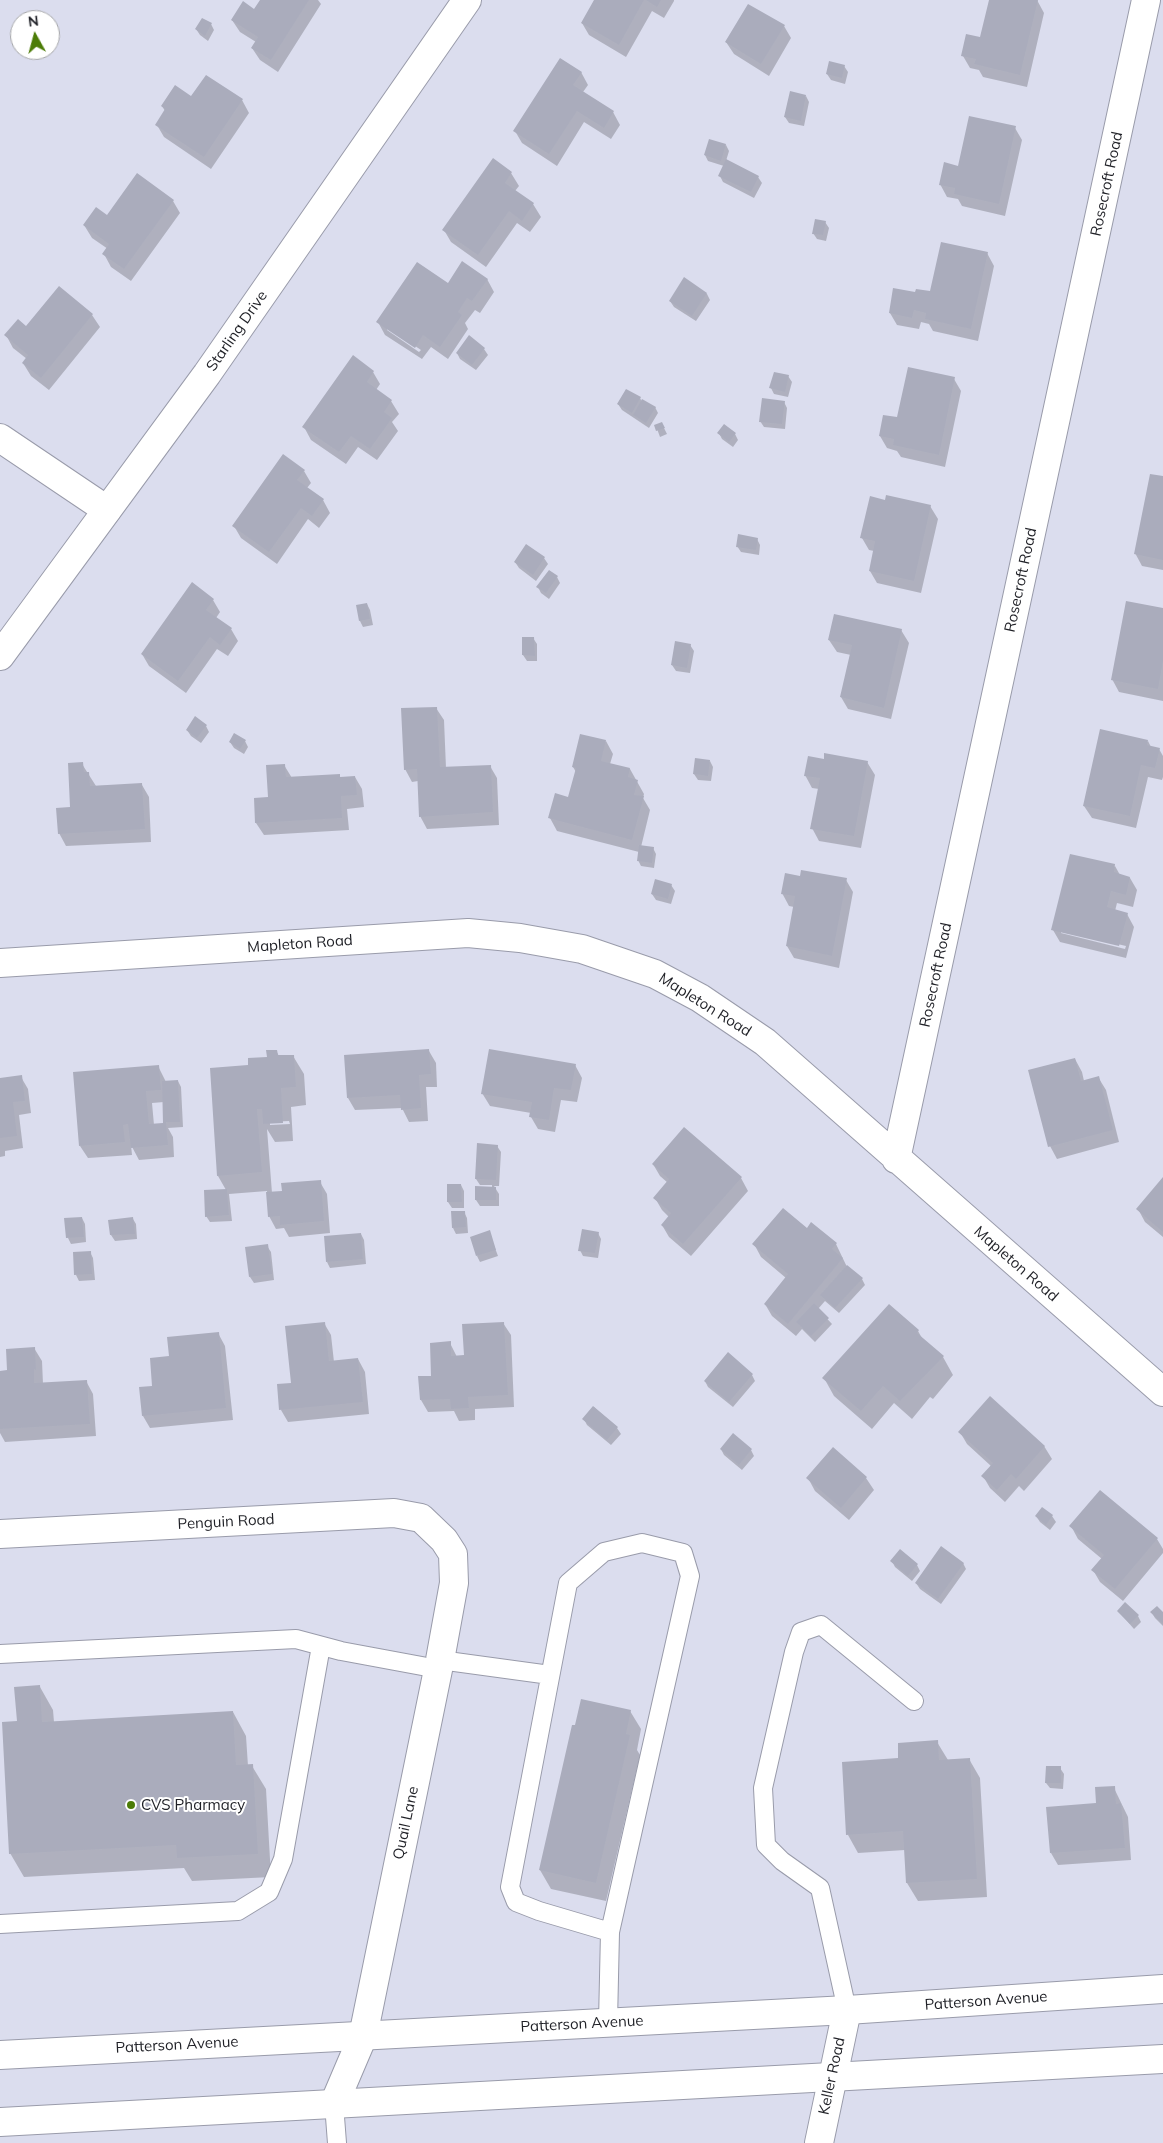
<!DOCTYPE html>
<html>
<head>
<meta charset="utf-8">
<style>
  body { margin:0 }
  #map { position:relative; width:1163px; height:2143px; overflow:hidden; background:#dbddee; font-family:Mulish,sans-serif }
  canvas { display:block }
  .north { position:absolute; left:10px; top:10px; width:50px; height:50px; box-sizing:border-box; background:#fff; border:1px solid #a5a6a8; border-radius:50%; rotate:353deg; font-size:14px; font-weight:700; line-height:20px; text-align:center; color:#1f2026 }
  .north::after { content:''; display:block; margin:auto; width:18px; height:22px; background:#4c7c07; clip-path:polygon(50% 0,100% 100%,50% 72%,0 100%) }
</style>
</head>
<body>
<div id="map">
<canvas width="1163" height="2143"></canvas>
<div class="north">N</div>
</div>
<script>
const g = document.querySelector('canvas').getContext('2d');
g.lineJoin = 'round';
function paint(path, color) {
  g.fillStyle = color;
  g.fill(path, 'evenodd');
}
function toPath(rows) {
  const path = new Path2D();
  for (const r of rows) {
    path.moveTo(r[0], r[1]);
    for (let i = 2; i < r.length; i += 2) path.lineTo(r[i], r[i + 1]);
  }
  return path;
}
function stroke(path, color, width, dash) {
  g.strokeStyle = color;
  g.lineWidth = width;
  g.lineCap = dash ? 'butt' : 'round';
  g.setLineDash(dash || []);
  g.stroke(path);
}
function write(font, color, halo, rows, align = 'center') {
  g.font = font + ' Mulish,sans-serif';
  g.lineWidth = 4;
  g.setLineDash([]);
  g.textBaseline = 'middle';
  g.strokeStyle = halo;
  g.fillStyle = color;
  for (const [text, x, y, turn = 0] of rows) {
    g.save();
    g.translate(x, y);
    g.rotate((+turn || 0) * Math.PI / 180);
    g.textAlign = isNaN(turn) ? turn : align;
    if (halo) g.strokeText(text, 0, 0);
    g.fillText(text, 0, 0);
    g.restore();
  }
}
paint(toPath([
  [261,0,318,0,321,4,278,72,260,60,252,48,256,42,240,32,232,20,255,10],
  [595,0,674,0,674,1,664,18,652,11,626,57,589,35,582,23],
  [990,0,1037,0,1044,13,1027,87,983,77,979,70,970,68,963,56,981,39],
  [211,24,214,30,208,41,200,35,196,29],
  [784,26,791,38,769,76,734,54,726,42],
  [844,66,848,72,845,84,831,80,827,74],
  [581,72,588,85,583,92,613,112,620,125,611,139,584,122,557,166,522,143,515,131],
  [806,96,809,102,804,126,789,123,785,117],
  [192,98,242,100,249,113,211,169,164,137,157,125,165,111,162,106],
  [1015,128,1022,140,1005,216,962,206,958,199,947,197,940,184,959,167],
  [726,145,729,151,726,161,758,177,762,183,754,198,723,182,720,176,724,166,708,161,705,155],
  [493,160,511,173,519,186,515,191,533,204,541,217,530,232,517,223,486,267,451,242,444,230],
  [173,201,180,213,131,281,111,267,104,254,108,249,92,238,84,225,107,216],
  [825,222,829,228,826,241,817,239,813,233],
  [987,253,994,266,978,341,933,331,929,324,921,322,919,329,897,325,890,313,916,293,931,293],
  [487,279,494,292,480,313,475,310,465,323,468,329,448,359,431,347,422,359,385,335,378,322,448,285],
  [387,327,421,350,419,352,387,330],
  [684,279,707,294,710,300,696,321,674,307,670,301],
  [92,315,100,327,49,390,31,376,23,363,27,359,13,348,6,335,27,328],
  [484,349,488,355,476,370,460,359,457,353],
  [373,372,380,384,376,390,391,401,399,414,392,422,398,431,377,460,358,447,346,464,311,440,304,427],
  [788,376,792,382,788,397,774,394,771,388],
  [954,379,961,391,945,467,901,457,897,451,887,448,880,436],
  [640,398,642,402,655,407,658,413,649,428,622,410,618,404],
  [784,402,787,408,785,429,764,427,760,421],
  [662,424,667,434,660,437,656,426],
  [719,433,735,434,738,440,733,447,722,439],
  [304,471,311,483,307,488,323,500,330,513,319,528,308,519,277,564,241,538,234,526],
  [1163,478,1163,570,1142,566,1135,553],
  [886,501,930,506,938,519,921,593,877,583,870,571,874,551,869,550,862,538],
  [757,539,760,545,759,555,741,552,737,546],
  [527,546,544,558,548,564,536,581,519,568,515,562],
  [557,577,560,583,549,599,541,593,538,587],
  [213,600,220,612,216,618,231,629,238,641,228,656,217,649,186,693,149,666,142,654],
  [367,604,370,610,373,625,363,627,360,621,357,606],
  [1163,609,1163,701,1119,692,1112,679],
  [901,630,909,643,891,719,848,709,841,697,851,655,837,652,829,640],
  [533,638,537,644,537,661,527,661,523,655],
  [690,645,694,651,690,673,676,671,672,665],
  [436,708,444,720,446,768,490,766,497,778,499,825,427,829,420,816,418,781,412,782,405,769],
  [206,726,209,732,201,743,191,736,187,730],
  [245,741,248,747,244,754,234,748,230,742],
  [606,741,613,754,610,764,630,769,644,794,643,798,650,810,641,847,653,848,656,854,654,868,641,866,638,860,639,852,557,831,550,818,569,798,576,772,573,767],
  [1148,741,1151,747,1159,749,1163,756,1163,777,1162,780,1148,777,1136,828,1092,818,1084,806],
  [825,760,867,762,875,775,861,848,819,841,812,828,819,789,812,788,805,775],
  [710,761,713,767,711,781,698,780,694,774],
  [82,764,96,786,142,785,149,797,151,842,66,846,59,833,72,809],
  [284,765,292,778,339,775,341,778,355,777,362,789,364,807,347,809,349,830,264,835,256,823,255,799,270,798],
  [1115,866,1120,875,1130,878,1137,890,1133,907,1117,903,1115,911,1127,914,1134,927,1126,958,1060,942,1053,930],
  [1061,931,1126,946,1125,949,1061,933],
  [801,877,846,880,853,892,839,968,794,958,787,946,794,907,789,906,782,893],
  [671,885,675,891,671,904,656,900,652,894],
  [276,1051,279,1056,293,1056,304,1074,306,1105,291,1107,293,1141,275,1142,267,1129,272,1193,283,1192,320,1182,327,1194,330,1233,289,1237,284,1228,276,1229,269,1216,267,1191,229,1194,232,1221,210,1222,206,1216,226,1190,218,1176,249,1066,268,1058],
  [289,1121,290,1124,270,1125,270,1122],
  [429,1051,436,1063,437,1087,426,1087,428,1121,409,1122,402,1108,355,1110,348,1098],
  [1075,1059,1082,1072,1084,1081,1098,1077,1106,1090,1119,1142,1057,1159,1050,1146],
  [575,1065,582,1078,577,1102,561,1100,555,1132,538,1129,531,1117,531,1113,490,1106,482,1093],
  [158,1066,166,1082,178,1081,181,1087,183,1127,168,1128,173,1137,174,1157,139,1160,131,1145,132,1155,88,1158,80,1146],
  [164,1102,166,1124,154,1125,152,1103],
  [21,1077,28,1089,31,1113,19,1115,23,1148,5,1151,5,1156,0,1157,0,1079],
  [497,1146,501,1152,499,1186,494,1186,499,1194,499,1206,480,1206,476,1200,492,1188,492,1185,480,1185,476,1179],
  [653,1164,741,1178,748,1191,691,1256,669,1237,662,1225,669,1217,662,1210,655,1198,668,1183,660,1176],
  [1163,1179,1163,1237,1145,1222,1138,1209],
  [461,1185,464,1191,464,1208,452,1208,448,1202],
  [464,1212,467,1218,468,1233,456,1234,453,1228],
  [82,1218,85,1224,86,1242,71,1244,68,1238],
  [133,1219,136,1224,137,1239,115,1241,111,1235],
  [807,1229,836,1244,847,1267,862,1279,865,1285,839,1313,825,1301,818,1309,832,1324,815,1342,802,1329,796,1336,772,1316,765,1304,786,1278,761,1257,754,1244],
  [489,1232,498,1256,480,1262,477,1256],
  [598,1233,601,1239,598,1258,583,1256,580,1250],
  [361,1234,364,1240,366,1264,330,1268,327,1262],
  [267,1246,271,1252,274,1280,254,1283,250,1277],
  [90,1252,93,1258,95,1280,79,1281,76,1275],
  [324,1323,331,1335,334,1362,358,1359,365,1372,369,1414,288,1422,281,1410],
  [503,1323,511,1335,514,1407,475,1409,475,1420,459,1421,454,1411,428,1412,421,1400,450,1343,457,1357,465,1356],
  [918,1331,923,1340,943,1357,953,1375,933,1399,930,1397,912,1419,894,1403,872,1429,834,1396,824,1378],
  [218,1333,225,1346,233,1420,150,1428,143,1416,154,1387,170,1357],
  [34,1348,42,1361,43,1384,86,1381,93,1394,96,1436,5,1442,0,1433,0,1372,8,1371],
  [752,1375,755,1381,733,1407,708,1387,705,1381],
  [594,1407,617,1428,621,1434,611,1445,587,1425,584,1419],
  [960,1432,1044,1446,1052,1459,1024,1491,1019,1486,1005,1502,990,1488,983,1476,991,1466,967,1444],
  [721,1449,751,1450,754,1456,742,1470,724,1455],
  [833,1449,866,1478,874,1490,849,1520,815,1491,808,1478],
  [1100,1491,1157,1539,1163,1549,1163,1553,1123,1601,1100,1582,1093,1570,1102,1559,1078,1539,1071,1526],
  [1042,1509,1052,1516,1056,1522,1050,1530,1040,1522,1036,1516],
  [892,1561,917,1565,920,1571,912,1581,895,1567],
  [963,1563,966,1569,941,1604,920,1589,916,1583],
  [1119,1612,1138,1616,1141,1622,1134,1629],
  [1152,1613,1163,1614,1163,1626,1155,1618],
  [40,1687,53,1710,54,1722,233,1712,246,1736,248,1766,252,1766,266,1789,271,1877,192,1881,184,1868,24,1877,10,1853,18,1722],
  [630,1711,641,1729,637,1750,640,1755,606,1901,551,1889,540,1870],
  [937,1742,948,1760,969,1759,980,1778,987,1897,918,1901,907,1883,905,1850,858,1853,848,1835,900,1759],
  [1060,1768,1064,1774,1063,1789,1050,1788,1046,1783],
  [1114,1788,1128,1817,1131,1860,1058,1865,1051,1853]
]), '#0003');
paint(toPath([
  [260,0,309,0,271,60,251,48,258,37,231,20,243,1,254,9],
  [594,0,644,0,619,45,581,23],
  [646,0,661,0,657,7],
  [989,0,1038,0,1020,75,974,64,976,59,961,56,966,34,980,37],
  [748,4,785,25,761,64,725,42],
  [202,18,212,23,205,36,195,29],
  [560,58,582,72,573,85,614,111,604,128,577,111,549,154,513,131],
  [829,61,845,65,842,78,826,74],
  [206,75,243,99,204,157,155,125,165,109,161,106,175,85,191,96],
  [790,91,806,95,801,121,784,117],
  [969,116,1016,126,999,204,954,194,955,188,939,185,944,162,958,166],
  [709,139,726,144,721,161,704,155],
  [493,158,512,172,505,183,534,203,522,221,509,211,478,255,442,230],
  [726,159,759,176,751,192,718,176],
  [137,173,174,200,124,269,102,254,109,244,83,225,96,207,107,215],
  [815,219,826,221,823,235,812,234],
  [941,242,988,252,971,329,925,319,926,313,914,310,912,318,889,313,893,288,915,292,916,289,930,291],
  [462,261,488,279,472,301,467,298,458,312,462,315,440,347,423,335,415,348,376,322,417,262,448,283],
  [684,277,707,293,692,316,669,301],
  [59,286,93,314,41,378,22,363,28,355,4,335,18,319,26,326],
  [469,335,485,348,472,365,456,353],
  [353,355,374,371,367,382,392,400,384,412,392,418,370,449,351,436,339,452,302,427],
  [908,367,955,377,939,455,893,445,894,439,879,436,883,415,897,417],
  [774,372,789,375,785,392,769,388],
  [626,389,641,397,632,413,617,404],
  [762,398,785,401,782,424,759,422],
  [642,399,656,407,646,423,633,415],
  [662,422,665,428,656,431,654,425],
  [724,424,736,433,729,442,717,433],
  [283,454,305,470,297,480,324,499,312,516,301,508,269,552,232,526],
  [1150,474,1163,476,1163,560,1134,554],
  [886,495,931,505,914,581,869,571,875,541,860,538,870,496,885,500],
  [738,534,758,538,756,550,736,547],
  [526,544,545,557,533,575,514,562],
  [549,570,558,576,546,593,536,587],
  [192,582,214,599,206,610,232,628,220,645,210,637,178,681,141,654],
  [1126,601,1163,608,1163,661,1158,689,1111,680],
  [367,603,370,619,359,621,356,605],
  [834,614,902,629,884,708,840,697,852,645,828,640],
  [522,637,534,637,535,656,522,655],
  [675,641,691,644,687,668,671,665],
  [437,707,440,767,491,765,493,812,419,817,417,769,404,770,401,708],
  [195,716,207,725,197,738,186,730],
  [1100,729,1148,740,1147,745,1160,748,1155,768,1141,765,1130,816,1083,806],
  [234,733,246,740,240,749,229,742],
  [580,734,606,740,601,761,630,768,628,777,638,780,634,795,644,796,632,840,548,818,555,793,568,797,576,768,572,767],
  [824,753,868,761,854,836,810,829,820,778,804,776,808,756,824,759],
  [695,758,710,760,708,776,693,774],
  [83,762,84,772,89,772,90,786,142,783,145,829,58,834,56,808,70,807,68,763],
  [285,764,286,777,340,774,340,777,355,776,357,795,341,796,342,818,255,823,254,798,268,797,266,765],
  [639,845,654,847,652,863,637,861],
  [1070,854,1115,864,1114,872,1130,877,1126,895,1111,891,1107,907,1128,913,1119,946,1051,930],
  [801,870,847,878,832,956,786,946,795,896,781,894,785,873,800,876],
  [655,879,672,884,668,899,651,894],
  [429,1049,431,1074,419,1075,421,1108,401,1110,400,1095,347,1098,344,1055],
  [489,1049,576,1064,571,1090,554,1088,549,1120,529,1117,532,1102,481,1094],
  [266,1050,277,1050,278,1055,294,1055,296,1087,281,1088,283,1123,263,1124,262,1109,257,1109,262,1172,217,1176,210,1068,248,1065,248,1058,267,1057],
  [1075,1058,1081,1081,1099,1076,1113,1130,1048,1147,1028,1070],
  [159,1065,161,1090,146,1091,149,1124,163,1123,162,1081,178,1080,180,1122,166,1122,168,1145,131,1148,128,1124,123,1125,125,1142,79,1146,73,1072],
  [22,1075,25,1101,13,1102,17,1136,0,1138,0,1078],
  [684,1127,742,1177,683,1244,661,1225,671,1213,653,1198,669,1179,652,1164],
  [477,1143,498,1145,496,1180,475,1179],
  [1163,1177,1163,1232,1136,1209],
  [321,1180,324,1221,280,1225,280,1216,268,1217,266,1192,282,1191,281,1183],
  [447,1184,461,1184,462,1202,447,1202],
  [475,1186,496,1187,496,1200,475,1200],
  [227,1189,229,1215,205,1217,204,1190],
  [783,1208,807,1228,811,1222,837,1243,832,1249,843,1258,788,1324,764,1304,788,1274,752,1244],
  [451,1211,465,1211,466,1227,452,1228],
  [82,1217,84,1237,66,1238,64,1218],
  [133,1217,135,1234,110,1235,108,1220],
  [582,1229,599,1232,595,1253,578,1251],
  [490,1230,496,1250,476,1256,470,1237],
  [361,1233,363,1259,326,1262,324,1236],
  [268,1244,272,1274,249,1277,245,1247],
  [91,1251,92,1274,74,1275,73,1252],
  [847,1265,863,1278,835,1308,820,1295],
  [814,1303,829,1318,811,1336,796,1322],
  [889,1304,919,1330,917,1333,944,1356,900,1401,883,1386,861,1411,822,1378],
  [325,1322,329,1361,358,1358,363,1402,279,1410,277,1384,291,1383,285,1326],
  [504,1322,508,1395,468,1397,469,1408,451,1409,450,1399,420,1400,418,1376,431,1376,430,1343,451,1341,451,1356,464,1355,462,1324],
  [219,1332,226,1408,142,1416,139,1387,152,1386,150,1358,169,1356,167,1337],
  [35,1347,36,1370,34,1369,34,1383,87,1380,90,1424,0,1429,0,1371,7,1370,6,1349],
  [728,1352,753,1374,729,1402,704,1381],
  [990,1396,1045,1446,1016,1479,1011,1474,997,1490,981,1476,993,1463,958,1432],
  [593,1406,618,1427,607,1440,582,1419],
  [733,1433,752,1449,739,1465,720,1449],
  [833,1447,867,1477,841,1508,806,1478],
  [1100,1490,1158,1538,1115,1589,1091,1570,1104,1555,1069,1526],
  [1042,1507,1053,1515,1046,1525,1035,1516],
  [941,1546,964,1563,938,1599,915,1583],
  [900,1549,918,1564,908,1576,890,1561],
  [1125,1602,1139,1615,1130,1624,1117,1611],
  [1157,1606,1163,1612,1163,1624,1150,1612],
  [40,1685,42,1722,233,1711,236,1765,253,1764,258,1854,177,1858,176,1845,9,1854,2,1722,17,1721,14,1687],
  [581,1699,631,1710,626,1734,630,1735,596,1883,539,1870,572,1725,575,1725],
  [938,1740,939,1760,970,1758,977,1879,906,1883,903,1831,846,1835,842,1762,898,1758,898,1743],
  [1046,1766,1061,1766,1061,1783,1045,1783],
  [1115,1786,1116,1804,1121,1803,1125,1848,1050,1853,1046,1807,1096,1803,1095,1787]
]), '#aaacbc');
const lane = toPath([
  [0,1654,296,1639,341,1651,438,1669],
  [440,1660,550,1675],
  [0,1924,238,1911,269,1892,283,1859,321,1646],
  [847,2010,820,1888,782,1861,766,1845,763,1788,794,1652,801,1632,821,1625,914,1701],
  [608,2022,610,1932,690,1576,683,1553,642,1543,604,1552,568,1583,510,1887,516,1902,539,1911,610,1932],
  [334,2104,337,2143]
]);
const street = toPath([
  [0,438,107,510],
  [0,963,468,933,520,938,582,949,655,974,700,998,765,1042,1163,1392],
  [896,1159,1146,0],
  [0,1534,394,1513,421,1518,444,1540,453,1554,454,1583,440,1660,363,2036,334,2104],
  [819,2143,847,2010]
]);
const secondary = toPath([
  [0,656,207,374,467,0]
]);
const primary = toPath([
  [0,2055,847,2010,1163,1989],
  [0,2122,1163,2059]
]);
stroke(lane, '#999baa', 20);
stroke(street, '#999baa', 30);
stroke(secondary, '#999baa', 30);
stroke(primary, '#999baa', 30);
stroke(lane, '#fff', 18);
stroke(street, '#fff', 28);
stroke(secondary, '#fff', 28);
stroke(primary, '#fff', 28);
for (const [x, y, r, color] of [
  [131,1805,5,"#4c7c07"]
]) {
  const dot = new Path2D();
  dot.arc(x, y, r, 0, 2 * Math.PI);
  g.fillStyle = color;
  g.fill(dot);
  stroke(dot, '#fff', 2);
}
write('15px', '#1f2026', '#fff', [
  ["Rosecroft Road",1107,184,-78],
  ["Starling Drive",237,331,-55],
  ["Rosecroft Road",1021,580,-78],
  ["Mapleton Road",300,944,-4],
  ["Rosecroft Road",936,975,-78],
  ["Mapleton Road",705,1005,32],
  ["Mapleton Road",1016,1264,41],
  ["Penguin Road",226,1522,-3],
  ["Quail Lane",406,1823,-78],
  ["Patterson Avenue",986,2001,-4],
  ["Patterson Avenue",582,2024,-3],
  ["Patterson Avenue",177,2045,-3],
  ["Keller Road",832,2076,-78]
]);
write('15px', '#1f2026', '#fff', [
  ["CVS Pharmacy",141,1805]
], 'left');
</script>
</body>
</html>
